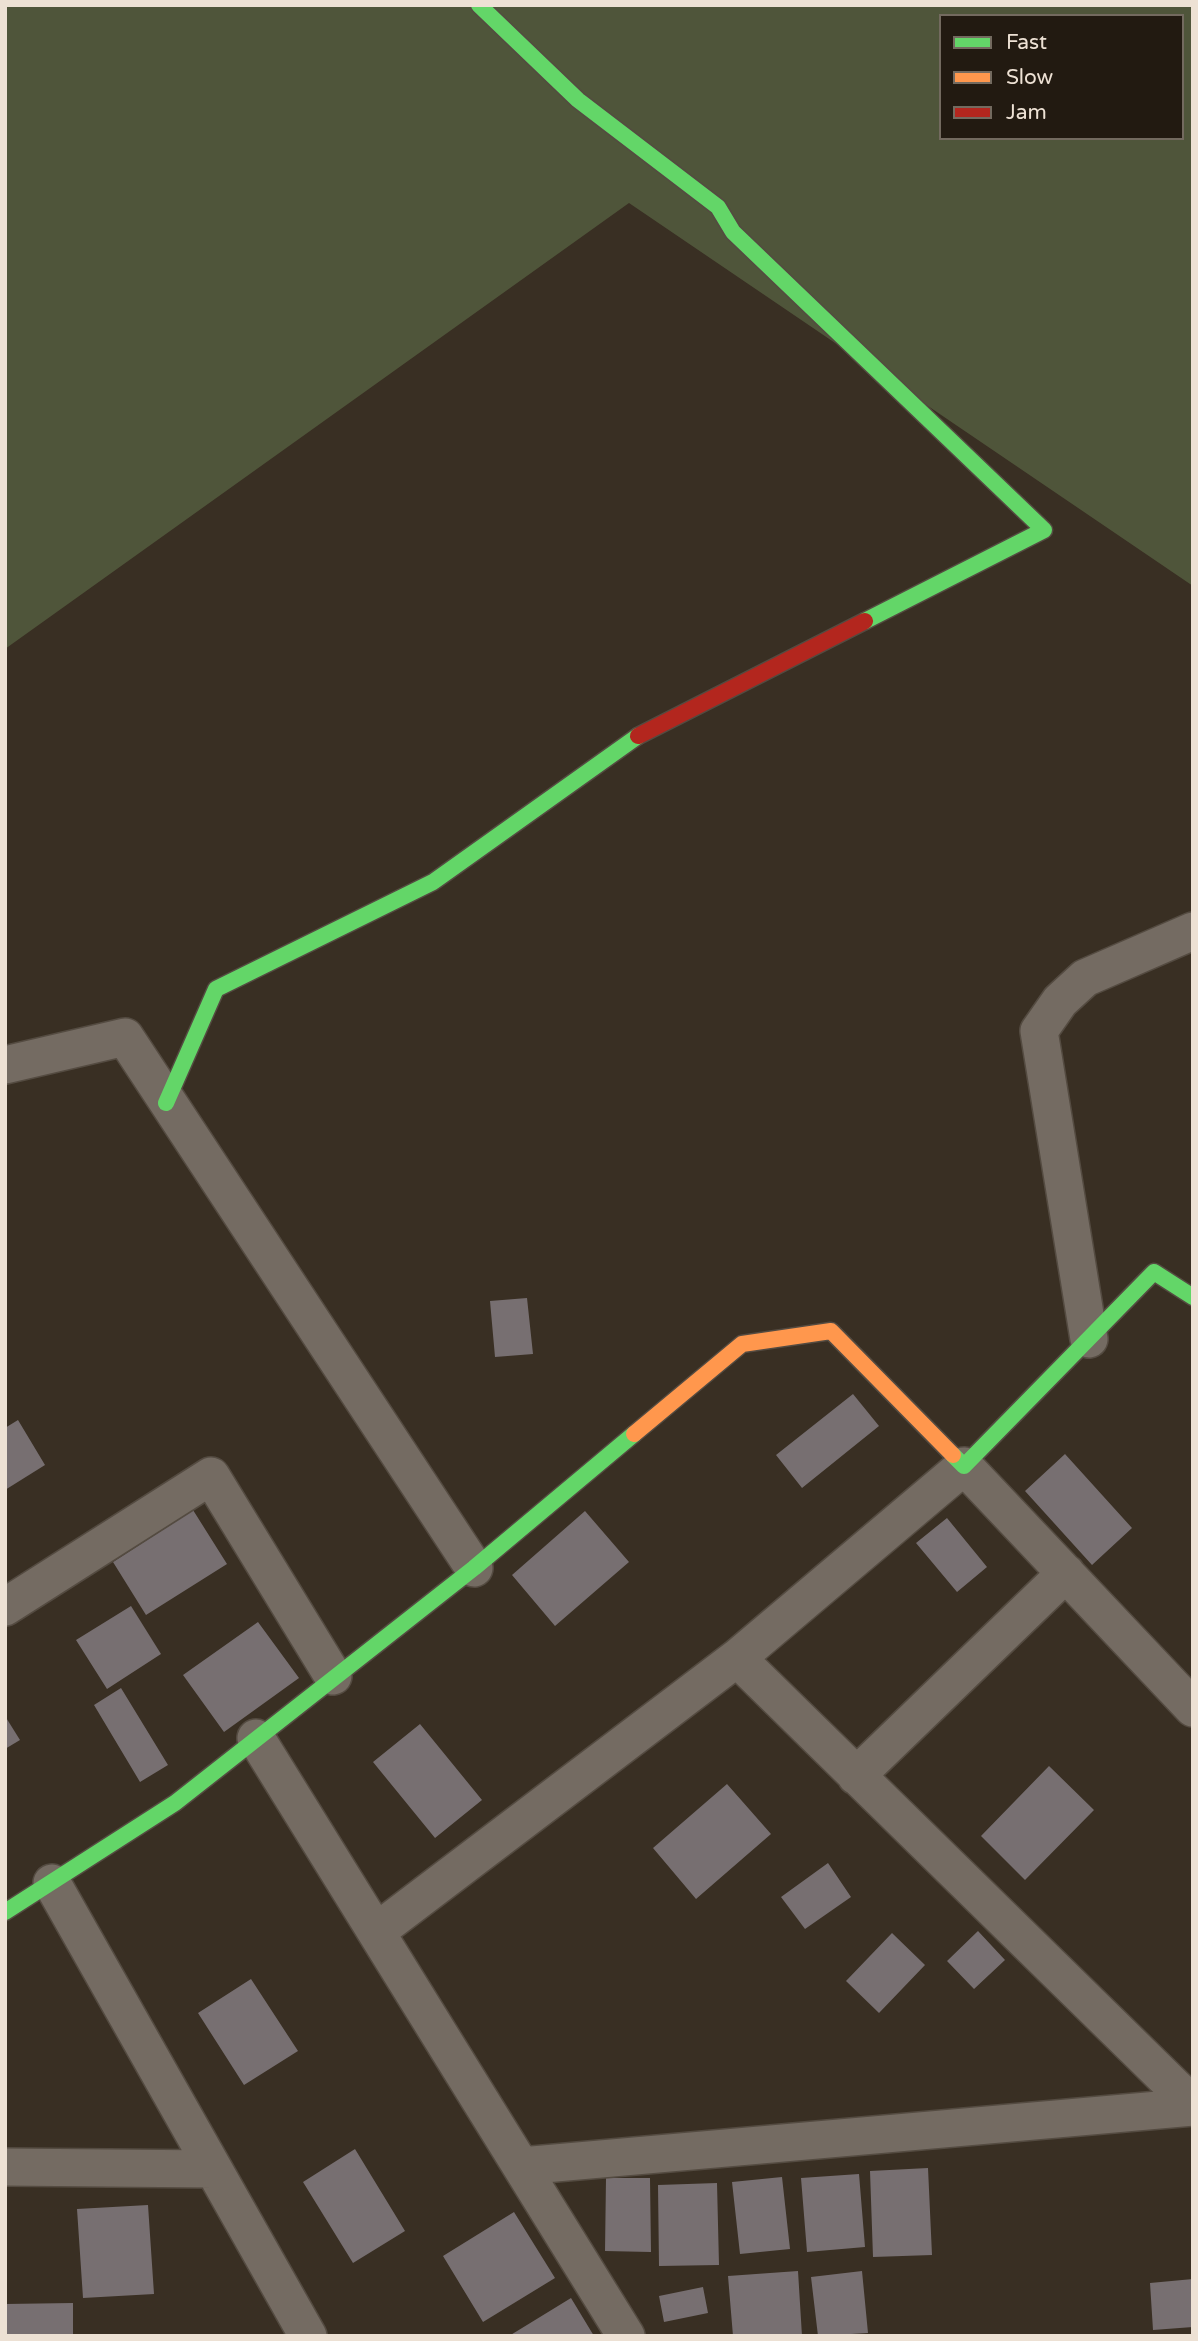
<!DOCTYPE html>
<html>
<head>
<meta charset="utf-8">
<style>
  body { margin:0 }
  #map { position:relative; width:1198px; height:2341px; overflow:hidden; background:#392f23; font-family:"Varela Round",sans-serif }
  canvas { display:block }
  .frame { position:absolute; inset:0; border:7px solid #ede1d4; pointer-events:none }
  .legend { position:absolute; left:939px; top:14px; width:245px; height:126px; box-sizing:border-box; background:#221a11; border:2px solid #736a5f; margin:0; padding:9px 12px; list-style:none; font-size:21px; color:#ede1d4 }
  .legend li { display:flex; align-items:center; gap:14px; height:35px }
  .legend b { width:35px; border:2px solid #736a5f }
</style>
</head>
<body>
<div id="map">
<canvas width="1198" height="2341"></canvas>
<div class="frame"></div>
<ul class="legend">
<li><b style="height:9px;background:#63d668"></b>Fast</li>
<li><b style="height:9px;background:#ff974d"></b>Slow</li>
<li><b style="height:9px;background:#b3261e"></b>Jam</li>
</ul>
</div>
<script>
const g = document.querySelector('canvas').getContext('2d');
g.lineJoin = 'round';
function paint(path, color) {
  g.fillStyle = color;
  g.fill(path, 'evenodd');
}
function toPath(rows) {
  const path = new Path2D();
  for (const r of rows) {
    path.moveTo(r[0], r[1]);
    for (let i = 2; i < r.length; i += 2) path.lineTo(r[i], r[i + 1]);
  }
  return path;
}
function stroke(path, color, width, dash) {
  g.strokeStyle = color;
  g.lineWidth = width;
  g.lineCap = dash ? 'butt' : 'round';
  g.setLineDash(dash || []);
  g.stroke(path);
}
paint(toPath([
  [5,5,1193,5,1193,586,629,203,5,649],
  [941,16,1182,16,1182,138,941,138]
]), '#4f553a');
paint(toPath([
  [527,1298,533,1354,495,1357,490,1301],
  [853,1394,879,1426,802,1488,776,1455],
  [18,1420,45,1465,5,1490,5,1428],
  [1065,1454,1132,1528,1092,1565,1025,1491],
  [193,1510,227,1564,146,1615,113,1562],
  [585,1511,629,1562,555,1626,512,1575],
  [947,1518,987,1567,957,1592,916,1543],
  [131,1606,161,1654,107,1689,76,1640],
  [258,1622,299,1678,224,1732,183,1675],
  [121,1688,168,1765,140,1782,94,1705],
  [5,1716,20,1740,5,1749],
  [420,1724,482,1800,435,1838,373,1762],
  [1049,1766,1094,1810,1025,1880,981,1836],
  [727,1784,771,1834,696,1899,653,1848],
  [828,1863,851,1897,805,1929,781,1897],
  [978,1931,1005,1960,974,1989,947,1961],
  [892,1933,925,1965,879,2013,846,1981],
  [251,1979,298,2051,244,2085,198,2013],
  [355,2149,405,2231,353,2263,303,2182],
  [928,2168,932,2255,873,2257,870,2171],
  [859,2174,865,2247,807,2252,801,2178],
  [782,2177,790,2249,740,2254,732,2182],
  [606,2178,650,2178,651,2252,605,2251],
  [717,2183,719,2265,659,2266,658,2185],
  [148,2205,154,2294,83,2298,77,2209],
  [514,2212,555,2278,483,2322,443,2256],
  [798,2271,802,2336,733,2336,728,2276],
  [862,2271,868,2333,818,2336,811,2277],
  [1193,2279,1193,2327,1153,2330,1150,2283],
  [703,2287,708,2313,664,2322,659,2296],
  [571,2298,594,2336,509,2336],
  [73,2303,73,2336,5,2336,5,2304]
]), '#776f71');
const street = toPath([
  [5,1065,125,1037,474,1568],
  [1089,1339,1039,1031,1060,1001,1085,978,1193,931],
  [5,1607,211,1476,333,1676],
  [737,1658,1193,2105],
  [256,1738,626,2336],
  [856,1776,1066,1573],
  [52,1883,308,2336],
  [376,1932,737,1658,964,1466,1193,1708],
  [521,2166,1193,2107],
  [5,2167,213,2169]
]);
const fast = toPath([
  [479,5,578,100,718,207,733,232,1044,530,865,621],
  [166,1103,216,989,433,882,638,736],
  [953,1455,964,1466,1154,1272,1193,1297],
  [5,1912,175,1803,474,1568,634,1434]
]);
const slow = toPath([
  [634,1434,742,1344,831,1331,953,1455]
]);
const jam = toPath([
  [638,736,865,621]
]);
stroke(street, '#544b41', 40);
stroke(fast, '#544b41', 19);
stroke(slow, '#544b41', 19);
stroke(jam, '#544b41', 19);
stroke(street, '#746b62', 37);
stroke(fast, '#63d668', 16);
stroke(slow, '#ff974d', 16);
stroke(jam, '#b3261e', 16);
</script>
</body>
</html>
